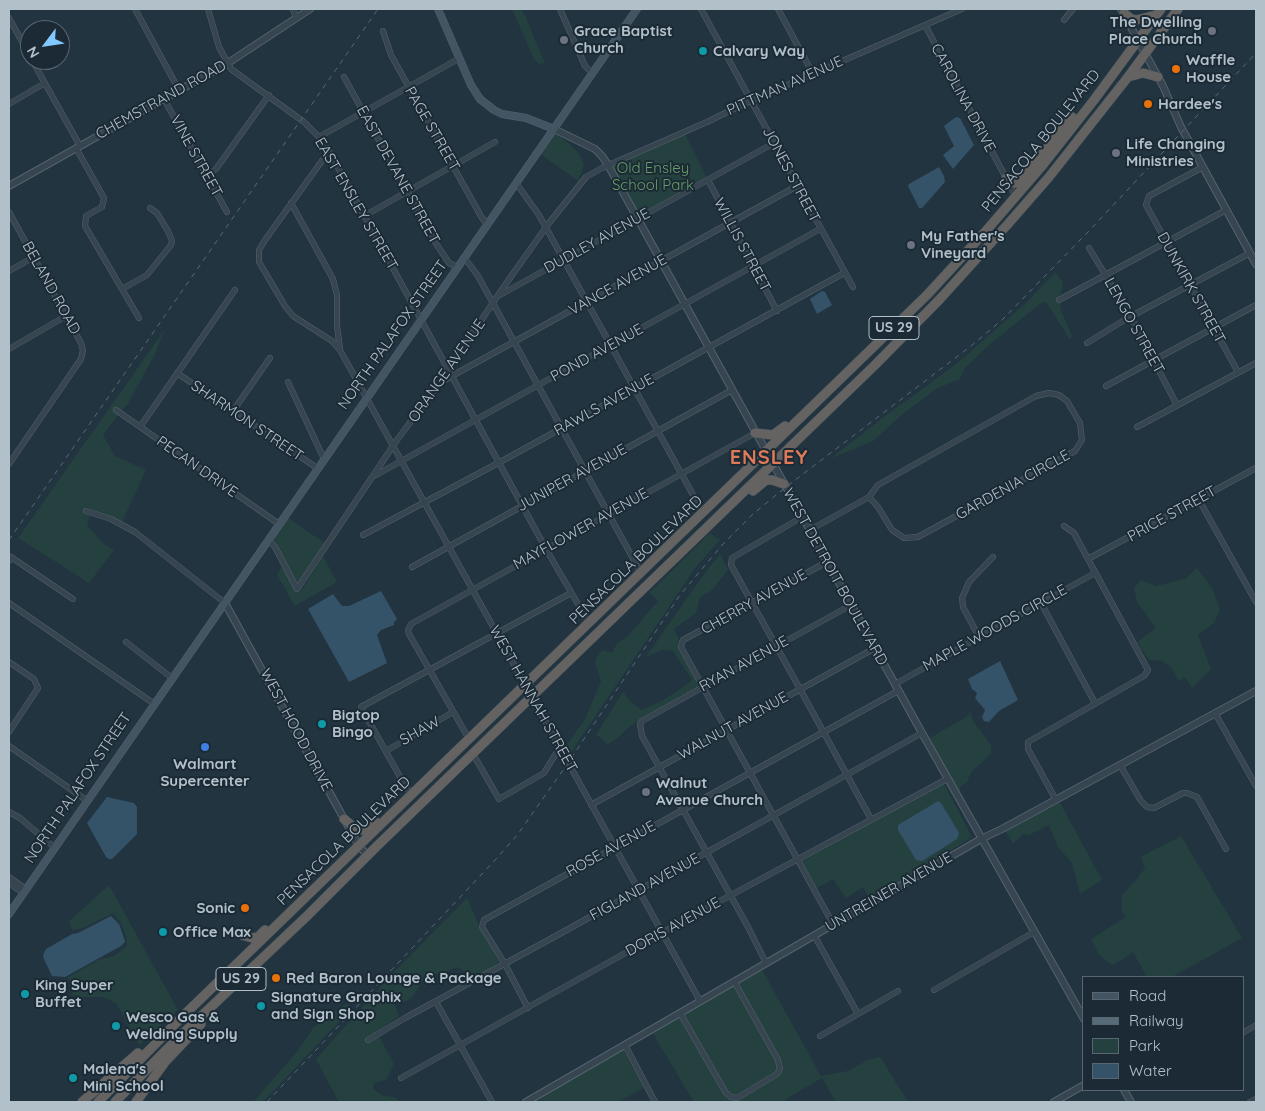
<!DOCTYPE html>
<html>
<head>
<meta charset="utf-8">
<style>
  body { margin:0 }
  #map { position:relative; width:1265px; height:1111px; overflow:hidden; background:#213440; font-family:Quicksand,sans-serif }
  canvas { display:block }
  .frame { position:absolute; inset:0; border:10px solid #b2c0ca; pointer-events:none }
  .legend { position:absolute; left:1082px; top:976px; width:162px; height:115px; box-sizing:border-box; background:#1b2a34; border:1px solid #576670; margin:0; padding:6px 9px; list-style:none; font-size:15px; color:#b2c0ca }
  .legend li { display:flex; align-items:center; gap:10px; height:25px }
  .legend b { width:25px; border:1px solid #576670 }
  .north { position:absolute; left:20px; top:20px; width:50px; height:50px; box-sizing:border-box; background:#1b2a34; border:1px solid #576670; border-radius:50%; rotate:239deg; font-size:14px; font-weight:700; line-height:20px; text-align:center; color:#b2c0ca }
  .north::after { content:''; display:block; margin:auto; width:18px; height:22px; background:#82c9ff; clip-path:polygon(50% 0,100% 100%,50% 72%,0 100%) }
</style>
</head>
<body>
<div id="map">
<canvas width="1265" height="1111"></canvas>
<div class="frame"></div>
<ul class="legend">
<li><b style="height:6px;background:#435563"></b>Road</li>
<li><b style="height:6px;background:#576a77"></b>Railway</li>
<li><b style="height:14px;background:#24413f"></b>Park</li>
<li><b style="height:14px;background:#345369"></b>Water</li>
</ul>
<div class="north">N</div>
</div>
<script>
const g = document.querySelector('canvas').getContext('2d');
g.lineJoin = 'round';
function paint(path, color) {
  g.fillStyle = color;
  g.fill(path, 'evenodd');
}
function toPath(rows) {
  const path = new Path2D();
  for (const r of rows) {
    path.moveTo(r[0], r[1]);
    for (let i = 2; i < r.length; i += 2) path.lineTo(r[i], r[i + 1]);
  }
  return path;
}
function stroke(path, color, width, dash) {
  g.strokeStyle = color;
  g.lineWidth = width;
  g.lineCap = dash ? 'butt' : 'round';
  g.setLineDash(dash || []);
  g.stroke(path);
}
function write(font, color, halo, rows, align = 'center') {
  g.font = font + ' Quicksand,sans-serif';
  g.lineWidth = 4;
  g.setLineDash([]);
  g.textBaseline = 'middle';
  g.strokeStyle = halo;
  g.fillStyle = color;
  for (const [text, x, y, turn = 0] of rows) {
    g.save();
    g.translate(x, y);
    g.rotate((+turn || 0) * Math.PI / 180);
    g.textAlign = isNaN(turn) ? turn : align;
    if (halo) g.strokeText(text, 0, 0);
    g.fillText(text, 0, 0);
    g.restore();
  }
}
paint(toPath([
  [512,9,522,9,545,63,539,64,534,59],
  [554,132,571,145,580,155,584,165,578,181,539,153],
  [684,132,708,180,638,218,608,165],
  [1055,272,1063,282,1060,297,1055,299,1057,303,1060,301,1061,310,1072,336,1070,340,1047,303,1042,302,988,346,965,368,960,379,936,389,904,413,873,441,830,459,881,419,955,365,1027,302],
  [165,329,154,356,128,404,121,411,116,407,113,411,118,415,103,435,115,456,146,470,122,522,85,508,84,512,92,515,90,515,87,525,104,544,114,550,89,583,18,538],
  [287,517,326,544,298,586,277,546,271,539],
  [710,533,720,540,695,568,568,757,564,749,585,719,601,681,595,663,597,657,602,650,612,653,617,643,628,636,658,601,649,593],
  [720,554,728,570,711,591,700,597,696,613,674,629,680,641,679,650,700,686,641,719,629,727,619,737,607,745,602,738,596,735,623,692,631,702,641,710,662,701,686,685,692,680,673,651,661,650,645,658,704,574],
  [323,556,337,582,295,606,277,575,282,566,297,592,303,588],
  [1197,568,1212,588,1220,609,1214,623,1198,635,1211,669,1192,688,1185,677,1179,681,1171,667,1162,661,1150,660,1145,655,1137,642,1156,628,1137,602,1134,588,1141,580,1156,586,1185,579],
  [970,711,973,721,991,745,991,754,971,772,967,782,961,786,958,793,928,739,968,716],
  [944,784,972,837,908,878,870,900,863,887,846,898,833,879,817,888,801,859],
  [1059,801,1102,880,1080,894,1072,863,1058,847,1049,825,1029,835,1023,834,1013,844,1005,830],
  [1181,836,1242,938,1172,977,1147,977,1133,952,1124,959,1112,965,1099,955,1091,939,1126,917,1122,911,1122,895,1136,880,1145,868,1141,857],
  [109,885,178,1010,139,1045,116,1003,103,997,80,997,70,994,75,990,68,977,100,959,114,956,127,946,126,937,121,923,113,913,83,928,72,930,69,921],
  [467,898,480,928,500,962,484,972,471,975,457,967,442,973,426,975,412,998,404,1002,394,1002,399,1016,365,1040,367,1043,379,1036,394,1064,386,1080,374,1083,373,1089,384,1096,394,1097,401,1102,339,1102,316,1059,392,974],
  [761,968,821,1076,848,1071,868,1060,880,1057,908,1102,836,1102,822,1078,781,1102,694,1102,652,1032,679,1016,724,1094,729,1099,736,1100,782,1069,780,1059,737,982],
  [733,985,776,1061,778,1069,776,1072,736,1095,732,1095,728,1092,683,1014],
  [347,1003,352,1008,263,1102,253,1102,297,1052,313,1028],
  [623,1049,644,1088,618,1102,542,1102,539,1097]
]), '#24413f');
paint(toPath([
  [956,117,960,118,974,145,953,169,943,155,954,146,944,126],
  [939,167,944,176,945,182,922,208,919,208,908,186,909,184],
  [822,291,825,292,832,305,817,314,810,299],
  [381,591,397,619,394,622,394,625,381,630,377,635,387,663,349,682,308,609,333,594,342,606,349,606],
  [1000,661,1018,700,999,711,989,722,984,721,982,717,985,710,975,698,977,693,972,689,968,679],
  [107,797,134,803,137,807,137,834,112,859,109,859,106,857,87,823],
  [938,801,941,803,959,833,957,839,922,861,916,860,898,830,898,825],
  [111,916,119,924,124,938,125,942,121,946,65,977,52,976,43,957,44,953,46,949,72,934,78,933]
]), '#345369');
const minor = toPath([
  [135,9,179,90],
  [208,9,219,47,231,69,304,122,319,137,329,151,546,549,589,623],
  [293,9,296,18],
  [560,9,585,66,592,73],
  [701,9,853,287],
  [778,9,813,74],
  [9,18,30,56],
  [1064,20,1073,9],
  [925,25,1016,197],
  [383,31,391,55,482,218,487,224],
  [32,60,80,146],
  [344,77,435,242,449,263,457,267],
  [164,99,227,212],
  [9,104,45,83],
  [319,137,460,58],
  [76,148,104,198,102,207,86,216,85,226,139,318],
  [329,151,265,240,259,250,259,262,285,306,293,316,332,341,340,350,700,1001],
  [1203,167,1149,196,1146,205,1238,372],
  [207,176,216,169,269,95],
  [708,180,777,311],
  [516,183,539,215,703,513],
  [291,203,333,279,337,295,337,326,340,349],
  [9,212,81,343,83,350,81,359,9,464],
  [364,216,495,142],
  [1089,248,1128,312,1177,405],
  [464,257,478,276,641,573],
  [9,271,34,257],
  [122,289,147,275,171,245,172,241,168,231,157,213,150,208],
  [500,295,774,143],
  [1059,300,1226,210],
  [1087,343,1126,319,1250,253],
  [9,349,66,316],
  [177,373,317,468],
  [288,382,324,459],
  [441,382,797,186],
  [1106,386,1256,305],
  [1049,393,1059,395,1067,401,1080,423,1082,440,1075,451,918,537,904,538,892,530,878,507,869,497,878,485,1036,396,1049,393],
  [116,410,279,524],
  [233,411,270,358],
  [140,427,235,290],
  [1137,427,1256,363],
  [376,475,820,229],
  [1199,500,1256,602],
  [86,511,111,519,135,532,225,603],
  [802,517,732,558,731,565,800,689,871,819],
  [810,530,869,497],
  [363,535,502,461,844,273],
  [268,540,275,547,297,589,397,440,447,373,449,368,505,285,549,223,586,177,602,168,707,122,750,101,962,9],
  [1088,559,1256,468],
  [9,561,11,557,73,599],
  [827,562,683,640,681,647,833,924],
  [412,567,732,390],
  [9,603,153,703],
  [1041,603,1095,703],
  [979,637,963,607,962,598,969,582,993,557],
  [126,642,172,678],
  [9,662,34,679,38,688,9,732],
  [895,684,1095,573],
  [1215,713,1256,786],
  [469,739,409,634,408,630,411,624,755,433],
  [9,746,86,800],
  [386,751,453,712],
  [473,754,499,799,544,773,560,747],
  [1120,765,1141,801,1147,807,1154,808,1183,793,1187,793,1197,797,1226,849],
  [412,795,404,784,361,707,571,593],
  [1056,800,1028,749,1028,742,1144,676,1148,670,1074,533,1064,526],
  [591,805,875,648],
  [9,812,20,818,55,848],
  [9,877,26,889],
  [9,883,23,893],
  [814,935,858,1014],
  [766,963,748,927,642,736,640,724,642,721,851,605],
  [934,990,1034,932],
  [436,1002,492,1102],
  [528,1008,505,964,482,927,484,920,898,691],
  [680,1013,726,1093,731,1097,737,1098,777,1074,780,1069,778,1060,734,981],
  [1244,1032,1256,1025],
  [820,1036,898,991],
  [368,1040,405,1018,554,937,922,733],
  [625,1045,655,1102],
  [401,1078,681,922,947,779],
  [1250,1102,1256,1099]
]);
const tertiary = toPath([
  [1121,9,1163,86,1181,127,1256,264],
  [554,129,595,149,602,156,608,165,922,733,1084,1019],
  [9,186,228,63,310,9],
  [225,603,359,846,368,856],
  [1124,1090,1131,1102],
  [526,1102,981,839,1004,828,1256,691],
  [1054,1102,1084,1085]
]);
const secondary = toPath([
  [438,9,471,85,480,99,494,110,502,114,526,118,554,129],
  [9,914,637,9]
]);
const trunk = toPath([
  [1124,13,1131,19,1136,20,1156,15],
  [1128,77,1143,73,1158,77],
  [1006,178,1014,183,1020,182,1072,117],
  [755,433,773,435,785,426],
  [753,491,766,480,772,480,784,484],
  [344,819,356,829,363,830,369,828,376,822],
  [242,935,252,938,258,937,265,930],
  [82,1102,138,1053],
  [98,1102,184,1015,927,295,985,232,1042,166,1094,100,1161,9],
  [115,1102,175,1041,307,916,377,846,875,365,940,299,1008,224,1049,177,1128,77,1178,9],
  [136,1102,165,1062,201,1024]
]);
stroke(minor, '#54636d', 6);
stroke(tertiary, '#54636d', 8);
stroke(secondary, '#54636d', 8);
stroke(trunk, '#41505a', 10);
stroke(minor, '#36454f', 5);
stroke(tertiary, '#36454f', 6);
stroke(secondary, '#435563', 7);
stroke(trunk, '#656361', 9);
stroke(toPath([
  [9,540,378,9],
  [267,1102,497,858,518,834,568,763,680,595,723,544,753,514,786,487,971,346,1002,320,1088,232,1256,53]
]), '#576a77', 1, [5, 5]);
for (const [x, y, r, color] of [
  [1212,31,5,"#6b7280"],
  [564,40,5,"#6b7280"],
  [703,51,5,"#0f9aa8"],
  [1176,69,5,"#e8710a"],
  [1148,104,5,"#e8710a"],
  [1116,153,5,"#6b7280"],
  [911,245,5,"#6b7280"],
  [322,724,5,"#0f9aa8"],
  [205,747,5,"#3f7fe0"],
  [646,792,5,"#6b7280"],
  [245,908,5,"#e8710a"],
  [163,932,5,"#0f9aa8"],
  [276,978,5,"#e8710a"],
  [25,994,5,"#0f9aa8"],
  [261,1006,5,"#0f9aa8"],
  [116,1026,5,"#0f9aa8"],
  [73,1078,5,"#0f9aa8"]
]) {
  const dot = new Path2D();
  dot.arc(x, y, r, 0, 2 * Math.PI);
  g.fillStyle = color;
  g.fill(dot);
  stroke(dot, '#1b2a34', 2);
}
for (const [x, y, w] of [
  [894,328,50],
  [241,979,50]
]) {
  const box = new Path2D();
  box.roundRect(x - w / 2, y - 11.5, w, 23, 4);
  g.fillStyle = '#1b2a34';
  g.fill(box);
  stroke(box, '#b2c0ca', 1);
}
write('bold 14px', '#b2c0ca', null, [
  ["US 29",894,328],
  ["US 29",241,979]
]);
write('bold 15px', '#b2c0ca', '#1b2a34', [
  ["The Dwelling",1202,22,"right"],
  ["Place Church",1202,39,"right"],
  ["Grace Baptist",574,31],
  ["Church",574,48],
  ["Calvary Way",713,51],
  ["Waffle",1186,60],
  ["House",1186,77],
  ["Hardee's",1158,104],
  ["Life Changing",1126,144],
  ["Ministries",1126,161],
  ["My Father's",921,236],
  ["Vineyard",921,253],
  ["Bigtop",332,715],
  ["Bingo",332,732],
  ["Walmart",205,764,"center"],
  ["Supercenter",205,781,"center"],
  ["Walnut",656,783],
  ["Avenue Church",656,800],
  ["Sonic",235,908,"right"],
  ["Office Max",173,932],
  ["Red Baron Lounge & Package",286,978],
  ["King Super",35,985],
  ["Buffet",35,1002],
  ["Signature Graphix",271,997],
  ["and Sign Shop",271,1014],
  ["Wesco Gas &",126,1017],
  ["Welding Supply",126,1034],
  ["Malena's",83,1069],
  ["Mini School",83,1086]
], 'left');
write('15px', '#b2c0ca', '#1b2a34', [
  ["PITTMAN AVENUE",785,86,-24],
  ["CAROLINA DRIVE",963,98,62],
  ["CHEMSTRAND ROAD",161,100,-29],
  ["PAGE STREET",432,129,60],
  ["PENSACOLA BOULEVARD",1041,141,-51],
  ["VINE STREET",196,156,61],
  ["EAST DEVANE STREET",398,175,61],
  ["JONES STREET",791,175,62],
  ["EAST ENSLEY STREET",356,204,60],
  ["DUDLEY AVENUE",597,241,-29],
  ["WILLIS STREET",742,245,62],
  ["VANCE AVENUE",618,285,-29],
  ["BELAND ROAD",51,288,61],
  ["DUNKIRK STREET",1191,288,61],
  ["LENGO STREET",1134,326,61],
  ["NORTH PALAFOX STREET",393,335,-55],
  ["POND AVENUE",597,353,-29],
  ["ORANGE AVENUE",447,371,-55],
  ["RAWLS AVENUE",604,405,-29],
  ["SHARMON STREET",247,421,34],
  ["PECAN DRIVE",197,467,35],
  ["JUNIPER AVENUE",572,478,-29],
  ["GARDENIA CIRCLE",1013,485,-29],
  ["PRICE STREET",1172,514,-29],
  ["MAYFLOWER AVENUE",581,529,-29],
  ["PENSACOLA BOULEVARD",636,560,-44],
  ["WEST DETROIT BOULEVARD",835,577,61],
  ["CHERRY AVENUE",754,602,-29],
  ["MAPLE WOODS CIRCLE",995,628,-29],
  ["RYAN AVENUE",744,664,-29],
  ["WEST HANNAH STREET",533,699,61],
  ["WALNUT AVENUE",733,726,-29],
  ["WEST HOOD DRIVE",296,730,62],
  ["SHAW",420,731,-29],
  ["NORTH PALAFOX STREET",78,788,-56],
  ["PENSACOLA BOULEVARD",344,841,-44],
  ["ROSE AVENUE",611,849,-29],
  ["FIGLAND AVENUE",645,887,-29],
  ["UNTREINER AVENUE",889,892,-30],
  ["DORIS AVENUE",673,927,-29]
]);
write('15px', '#669e69', '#1b2a34', [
  ["Old Ensley",653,168],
  ["School Park",653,185]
]);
g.letterSpacing = '1px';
write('bold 20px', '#df7a58', '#1b2a34', [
  ["ENSLEY",769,458]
]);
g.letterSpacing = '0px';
</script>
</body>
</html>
